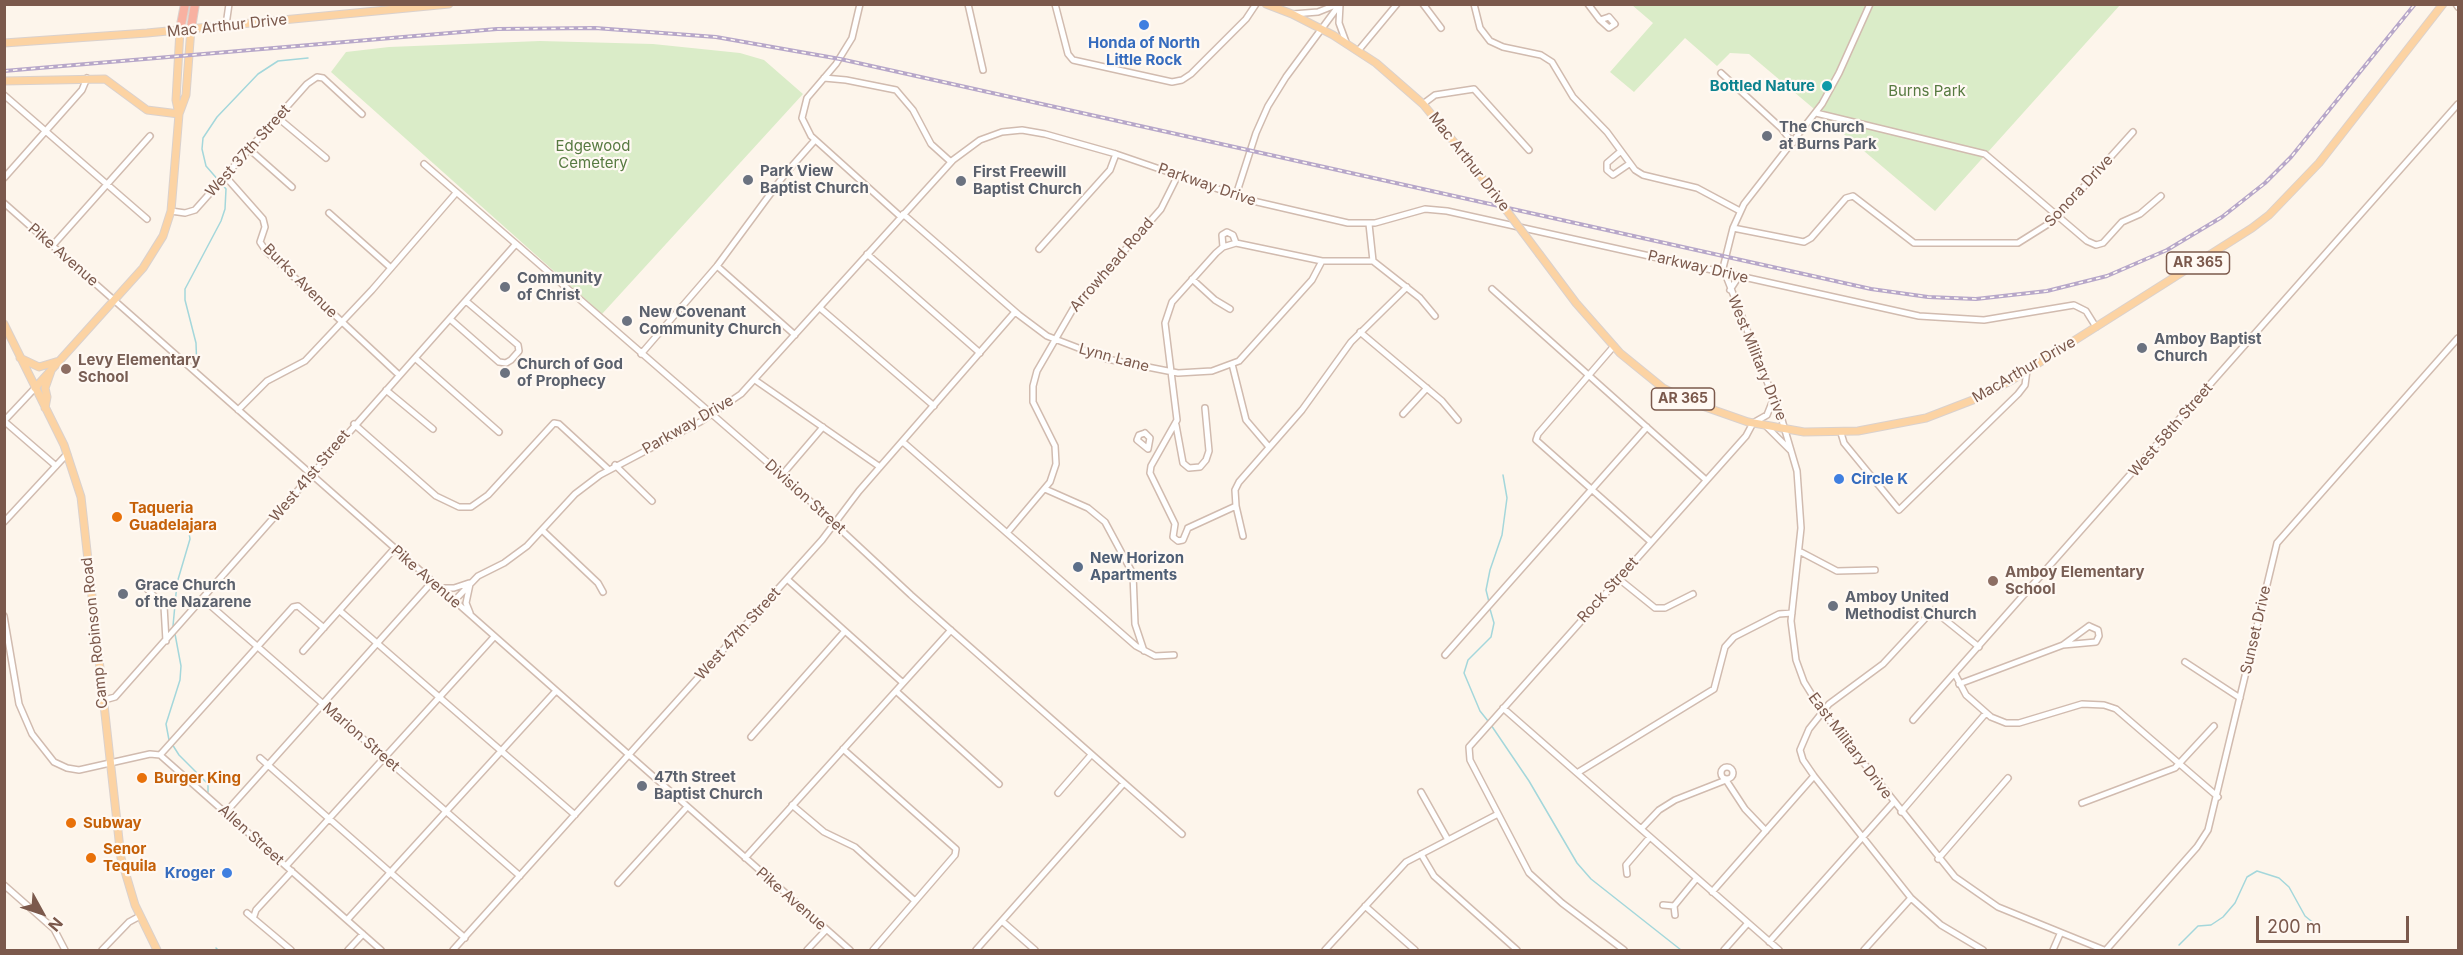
<!DOCTYPE html>
<html>
<head>
<meta charset="utf-8">
<style>
  body { margin:0 }
  #map { position:relative; width:2463px; height:955px; overflow:hidden; background:#fdf5eb; font-family:Inter,sans-serif }
  canvas { display:block }
  .frame { position:absolute; inset:0; border:6px solid #7b594c; pointer-events:none }
  .north { position:absolute; left:12px; top:883px; width:60px; height:60px; -webkit-text-stroke:4px #fff9f3; paint-order:stroke; rotate:130deg; font-size:16px; font-weight:700; line-height:24px; text-align:center; color:#7b594c }
  .north::after { content:''; display:block; margin:auto; width:21px; height:27px; background:#7b594c; clip-path:polygon(50% 0,100% 100%,50% 72%,0 100%) }
  .scale { position:absolute; left:2256px; top:916px; width:153px; height:27px; box-sizing:border-box; border:3px solid #7b594c; border-top:0; padding-left:8px; font-size:18px; line-height:21px; white-space:nowrap; color:#7b594c; -webkit-text-stroke:4px #fff9f3; paint-order:stroke }
</style>
</head>
<body>
<div id="map">
<canvas width="2463" height="955"></canvas>
<div class="frame"></div>
<div class="north">N</div>
<div class="scale">200 m</div>
</div>
<script>
const g = document.querySelector('canvas').getContext('2d');
g.lineJoin = 'round';
function paint(path, color) {
  g.fillStyle = color;
  g.fill(path, 'evenodd');
}
function toPath(rows) {
  const path = new Path2D();
  for (const r of rows) {
    if (r.length === 3) {
      path.moveTo(r[0] + r[2], r[1]);
      path.arc(r[0], r[1], r[2], 0, 2 * Math.PI);
      continue;
    }
    path.moveTo(r[0], r[1]);
    for (let i = 2; i < r.length; i += 2) path.lineTo(r[i], r[i + 1]);
  }
  return path;
}
function stroke(path, color, width, dash) {
  g.strokeStyle = color;
  g.lineWidth = width;
  g.lineCap = dash ? 'butt' : 'round';
  g.setLineDash(dash || []);
  g.stroke(path);
}
function write(font, color, halo, rows, align = 'center') {
  g.font = font + ' Inter,sans-serif';
  g.lineWidth = 4.5;
  g.setLineDash([]);
  g.textBaseline = 'middle';
  g.strokeStyle = halo;
  g.fillStyle = color;
  for (const [text, x, y, turn = 0] of rows) {
    g.save();
    g.translate(x, y);
    g.rotate((+turn || 0) * Math.PI / 180);
    g.textAlign = isNaN(turn) ? turn : align;
    if (halo) g.strokeText(text, 0, 0);
    g.fillText(text, 0, 0);
    g.restore();
  }
}
paint(toPath([
  [1632,5,2120,5,1935,211,1749,54,1730,53,1717,66,1685,38,1634,92,1610,72,1653,23],
  [540,41,653,44,740,53,764,60,803,94,602,314,331,72,346,52,389,47]
]), '#daecc8');
stroke(toPath([
  [304,5,304,4],
  [197,371,196,343,185,300,185,289,221,221,225,209,226,189,206,166,202,149,203,138,217,117,258,74,278,61,308,58],
  [1489,602,1486,590,1490,570,1502,535,1507,498,1503,475],
  [173,626,177,583,190,539,187,520],
  [1488,721,1480,711,1464,673,1468,660,1491,637,1494,623,1490,609],
  [1491,725,1529,781,1577,863,1591,879,1681,950],
  [169,740,166,724,180,680,181,666,175,634],
  [172,744,179,755,208,784,208,792],
  [2179,945,2198,926,2211,925,2223,917,2235,903,2247,877,2257,871,2279,878,2289,887,2305,916,2316,925],
  [216,948,218,950]
]), '#a4d7db', 1.5);
const minor = toPath([
  [860,4,852,38,836,64,807,98,802,118,811,136,901,217],
  [968,4,983,70],
  [1055,4,1068,54,1073,60,1172,82,1182,80,1191,74,1246,19,1256,4],
  [1423,4,1441,28],
  [1474,4,1480,28,1490,41,1503,47,1541,55,1552,62,1573,97,1607,132,1635,170,1643,175,1697,188,1740,211],
  [1588,4,1600,20],
  [1870,4,1839,73,1822,104,1744,204,1733,228,1723,268,1782,420,1797,471,1801,528,1791,621,1796,660,1804,682,1822,711,1955,877,1998,907,2104,950],
  [2456,4,2458,7],
  [1340,5,1339,23,1346,42],
  [1293,14,1318,12,1338,4],
  [1609,17,1615,24,1609,28,1600,20,1609,17],
  [226,25,229,4],
  [1358,51,1397,4],
  [1721,73,1781,128,1793,143],
  [824,78,846,80,896,90,913,110,931,144,951,162],
  [4,95,147,219],
  [1423,104,1435,95,1474,89,1529,150],
  [1816,113,1985,154,2087,241,2096,245,2103,243,2122,222,2140,214,2161,196],
  [277,117,326,158],
  [249,149,292,187],
  [1621,151,1607,163,1607,170,1613,175,1629,164],
  [424,164,782,475,911,595,1182,834],
  [225,176,263,219,265,227,260,242,266,251,399,375],
  [4,178,82,90,87,78],
  [1236,195,1256,133,1268,106,1286,77,1340,4],
  [4,203,850,950],
  [171,211,185,213,195,210,307,84,317,77,323,78,362,114],
  [329,213,391,268],
  [903,214,1019,315,1047,336,1107,359,1178,373,1212,371,1239,361,1312,280,1322,261],
  [1369,224,1373,261,1420,298,1435,316],
  [1733,228,1804,242,1811,238,1846,198,1853,196,1914,243,2018,243,2053,221,2133,132],
  [53,245,150,136],
  [1223,247,1222,235,1227,232,1233,235,1236,243],
  [1039,249,1110,170,1116,154],
  [867,254,980,353],
  [717,266,795,335],
  [1192,279,1215,300,1230,309],
  [1492,289,1706,480],
  [1730,290,1739,276],
  [820,308,934,406],
  [450,319,499,362,506,363,511,360,519,351,518,345,466,301],
  [1360,332,1442,401,1458,420],
  [1614,346,1538,434,1536,440,1651,542],
  [641,354,717,266,785,174,815,140],
  [415,358,499,432],
  [1232,364,1246,420,1269,447],
  [755,380,880,467],
  [35,388,4,421,56,466],
  [386,390,433,429],
  [238,410,267,381,305,361,372,290,456,193],
  [1403,414,1427,388],
  [354,424,436,496,459,507,471,507,488,495,554,423,559,424,608,469],
  [1176,425,1183,463,1189,468,1200,467,1206,460,1209,451,1205,408],
  [1766,426,1790,450],
  [1145,433,1150,438,1148,449,1137,440,1139,435,1145,433],
  [1841,433,1844,443,1899,510,2018,394,2025,385,2027,370],
  [903,442,1136,646,1155,656,1174,655],
  [615,465,652,501],
  [782,475,823,427],
  [1045,489,1088,508,1105,522,1133,574,1135,624,1144,651],
  [4,522,67,454],
  [1188,528,1183,540,1178,541,1173,537,1175,524,1150,473,1151,466,1177,420,1165,323,1172,302,1216,253,1223,247,1236,243,1322,261,1373,261],
  [1188,528,1236,506],
  [542,530,598,583,603,592],
  [1007,533,1050,482,1056,464,1055,446,1033,402,1033,386,1037,371,1073,309,1161,209,1178,175],
  [1243,536,1236,506,1235,490,1239,482,1302,410,1351,342,1407,287],
  [1799,551,1837,571,1875,570],
  [787,579,903,683],
  [1619,579,1655,608,1665,608,1693,594],
  [142,584,164,606,166,641],
  [440,588,454,588,469,583],
  [203,599,520,876],
  [454,601,478,576,504,563,527,546,575,494,600,475,700,422,741,394,953,160,980,140,1002,132,1022,130,1045,134,1116,154,1253,201,1348,223,1375,223,1425,209,1447,211,1919,316,1984,320,2074,305,2086,311,2096,327],
  [340,611,575,815],
  [470,613,466,603,470,584],
  [4,616,19,704,32,734,54,762,67,768,79,770,150,754,160,755,381,950],
  [2089,626,2098,630,2099,636,2096,642,2063,645,2089,626],
  [1979,647,1933,610,1883,664,1829,704,1809,729,1800,750,1803,760,1814,776,1911,898,1941,925,1983,950],
  [303,651,394,549],
  [1445,655,1647,427],
  [2185,662,2240,698],
  [1955,674,1966,695,1991,717,2006,723,2019,723,2082,704,2104,705,2116,709,2218,797],
  [1959,684,2063,645],
  [896,691,999,784],
  [101,701,115,697,515,245],
  [1503,708,1779,950],
  [1913,720,2458,104],
  [751,737,845,631],
  [843,749,956,849,955,855,873,950],
  [160,755,293,607,298,606,324,628],
  [260,758,465,938],
  [1727,773,6],
  [1577,773,1714,689,1725,647,1734,637,1779,614,1792,613],
  [1421,792,1448,840],
  [1058,793,1091,755],
  [2082,803,2175,768,2214,726],
  [792,805,824,832,855,847,915,901],
  [226,812,432,582],
  [1901,812,1986,713],
  [1641,829,1659,810,1675,800,1726,780,1745,809,1766,831],
  [1421,854,1434,876,1517,950],
  [745,858,951,630],
  [1938,859,2008,778],
  [286,866,494,637],
  [1627,874,1626,865,1650,837],
  [618,883,687,807],
  [4,885,54,929,65,950],
  [1712,892,1814,776],
  [1663,905,1674,906],
  [1365,906,1415,950],
  [247,913,291,950],
  [1675,915,1674,906,1697,878],
  [254,916,256,910,292,871],
  [347,920,555,692],
  [1002,921,1035,950],
  [1769,942,1893,803],
  [102,950,129,922,140,916],
  [348,950,363,934],
  [453,950,822,540,859,491,1015,312],
  [807,950,826,930],
  [976,950,1124,783],
  [1325,950,1406,862,1498,814],
  [1624,950,1562,903,1529,873,1470,760,1469,747,1746,436,1753,423,1767,415,1773,400],
  [1724,950,1748,923],
  [1864,950,1911,898],
  [2053,950,2060,934],
  [2106,950,2197,847,2208,830,2277,543,2458,338]
]);
const major = toPath([
  [1266,4,1292,14,1333,35,1376,63,1423,104,1467,158],
  [4,43,147,33,449,4],
  [4,81,105,79,147,110,179,114],
  [179,114,176,100,180,30],
  [1540,255,1576,303,1620,353,1663,388,1691,402,1748,422,1804,432,1858,431,1926,418,1978,398,2012,380,2252,228,2269,215,2319,163,2443,4],
  [4,324,64,445,81,497,121,858,135,905,157,950],
  [20,358,39,367,59,361],
  [35,388,143,268,163,236,171,211,179,114,186,95,191,28],
  [45,408,47,397,45,388,51,371]
]);
const highway = toPath([
  [191,28,195,4],
  [180,30,185,4]
]);
stroke(minor, '#d1bbaf', 8);
stroke(major, '#dad1cd', 9);
stroke(highway, '#dad1cd', 10);
stroke(minor, '#fff', 5);
stroke(major, '#fcd3a3', 7);
stroke(highway, '#f8b1a1', 8);
const rail = toPath([
  [4,71,497,29,595,28,716,37,840,59,1871,289,1928,297,1976,299,2047,291,2107,276,2167,250,2222,217,2265,183,2291,157,2415,4]
]);
stroke(rail, '#b7a7c9', 4);
stroke(rail, '#fff9f3', 1.5, [4.5]);
const majorBridge = toPath([
  [1467,158,1540,255]
]);
stroke(majorBridge, '#dad1cd', 9, []);
stroke(majorBridge, '#fcd3a3', 7);
for (const [x, y, r, color] of [
  [1144,25,6,"#3f7fe0"],
  [1827,86,6,"#0f9aa8"],
  [1767,136,6,"#6b7280"],
  [748,180,6,"#6b7280"],
  [961,181,6,"#6b7280"],
  [505,287,6,"#6b7280"],
  [627,321,6,"#6b7280"],
  [2142,348,6,"#6b7280"],
  [66,369,6,"#8d6e63"],
  [505,373,6,"#6b7280"],
  [1839,479,6,"#3f7fe0"],
  [117,517,6,"#e8710a"],
  [1078,567,6,"#5c6f8a"],
  [1993,581,6,"#8d6e63"],
  [123,594,6,"#6b7280"],
  [1833,606,6,"#6b7280"],
  [142,778,6,"#e8710a"],
  [642,786,6,"#6b7280"],
  [71,823,6,"#e8710a"],
  [91,858,6,"#e8710a"],
  [227,873,6,"#3f7fe0"]
]) {
  const dot = new Path2D();
  dot.arc(x, y, r, 0, 2 * Math.PI);
  g.fillStyle = color;
  g.fill(dot);
  stroke(dot, '#fff9f3', 2);
}
for (const [x, y, w] of [
  [2198,263,63],
  [1683,399,63]
]) {
  const box = new Path2D();
  box.roundRect(x - w / 2, y - 11, w, 22, 4.5);
  g.fillStyle = '#fff9f3';
  g.fill(box);
  stroke(box, '#7b594c', 1.5);
}
write('bold 14px', '#7b594c', null, [
  ["AR 365",2198,263],
  ["AR 365",1683,399]
]);
write('15px', '#7b594c', '#fff9f3', [
  ["Mac Arthur Drive",227,26,-6],
  ["West 37th Street",248,151,-48],
  ["Mac Arthur Drive",1469,162,52],
  ["Parkway Drive",1207,185,19],
  ["Sonora Drive",2079,191,-47],
  ["Pike Avenue",63,255,41],
  ["Arrowhead Road",1112,265,-49],
  ["Parkway Drive",1698,267,13],
  ["Burks Avenue",300,281,45],
  ["Lynn Lane",1114,358,15],
  ["West Military Drive",1757,358,68],
  ["MacArthur Drive",2024,370,-30],
  ["Parkway Drive",688,425,-30],
  ["West 58th Street",2171,430,-49],
  ["West 41st Street",310,476,-50],
  ["Division Street",805,497,42],
  ["Pike Avenue",426,577,41],
  ["Rock Street",1608,590,-48],
  ["Sunset Drive",2256,630,-77],
  ["Camp Robinson Road",95,633,-96],
  ["West 47th Street",738,634,-48],
  ["Marion Street",361,737,41],
  ["East Military Drive",1850,746,53],
  ["Allen Street",251,835,42],
  ["Pike Avenue",791,899,41]
]);
write('bold 15px', '#366cbe', '#fff9f3', [
  ["Honda of North",1144,43],
  ["Little Rock",1144,60],
  ["Circle K",1851,479,"left"],
  ["Kroger",215,873,"right"]
]);
write('bold 15px', '#0d838f', '#fff9f3', [
  ["Bottled Nature",1815,86]
], 'right');
write('15px', '#577a41', '#fff9f3', [
  ["Burns Park",1927,91],
  ["Edgewood",593,146],
  ["Cemetery",593,163]
]);
write('bold 15px', '#5b616d', '#fff9f3', [
  ["The Church",1779,127],
  ["at Burns Park",1779,144],
  ["Park View",760,171],
  ["Baptist Church",760,188],
  ["First Freewill",973,172],
  ["Baptist Church",973,189],
  ["Community",517,278],
  ["of Christ",517,295],
  ["New Covenant",639,312],
  ["Community Church",639,329],
  ["Amboy Baptist",2154,339],
  ["Church",2154,356],
  ["Church of God",517,364],
  ["of Prophecy",517,381],
  ["Grace Church",135,585],
  ["of the Nazarene",135,602],
  ["Amboy United",1845,597],
  ["Methodist Church",1845,614],
  ["47th Street",654,777],
  ["Baptist Church",654,794]
], 'left');
write('bold 15px', '#785e54', '#fff9f3', [
  ["Levy Elementary",78,360],
  ["School",78,377],
  ["Amboy Elementary",2005,572],
  ["School",2005,589]
], 'left');
write('bold 15px', '#c56008', '#fff9f3', [
  ["Taqueria",129,508],
  ["Guadelajara",129,525],
  ["Burger King",154,778],
  ["Subway",83,823],
  ["Senor",103,849],
  ["Tequila",103,866]
], 'left');
write('bold 15px', '#4e5e75', '#fff9f3', [
  ["New Horizon",1090,558],
  ["Apartments",1090,575]
], 'left');
</script>
</body>
</html>
